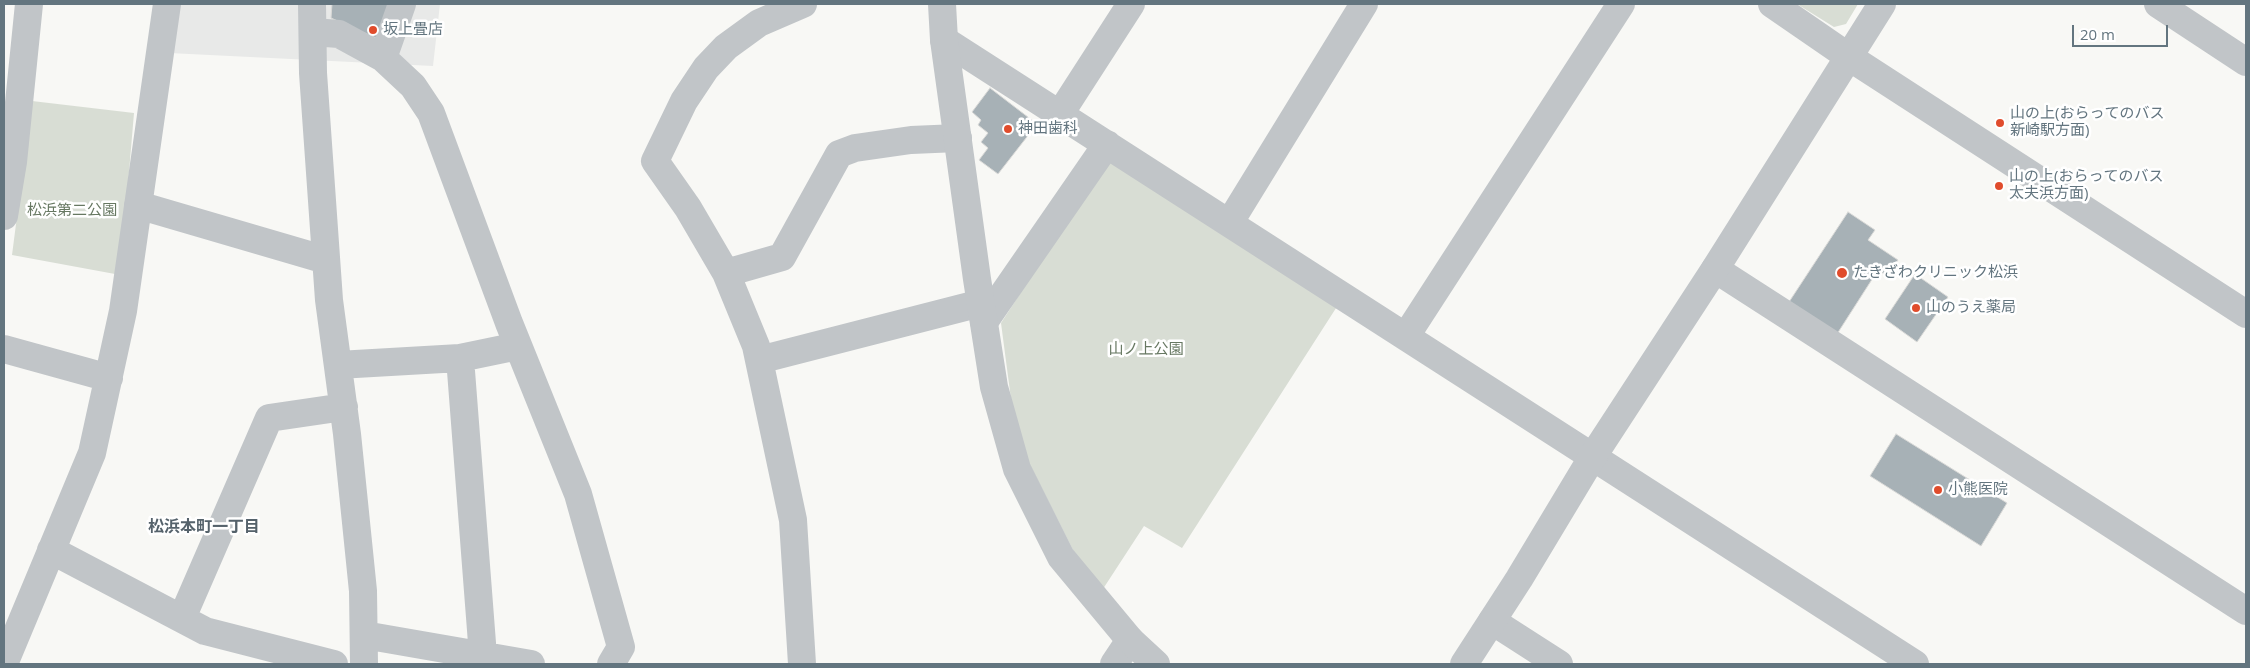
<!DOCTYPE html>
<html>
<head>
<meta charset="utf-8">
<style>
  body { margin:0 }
  #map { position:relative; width:2250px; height:668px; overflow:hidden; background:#f8f8f5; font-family:"Open Sans",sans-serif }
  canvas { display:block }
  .frame { position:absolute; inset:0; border:5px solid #63757f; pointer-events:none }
  .scale { position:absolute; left:2072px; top:25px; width:96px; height:22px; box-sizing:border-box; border:2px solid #63757f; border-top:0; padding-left:6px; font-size:15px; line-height:18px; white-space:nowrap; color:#63757f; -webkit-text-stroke:4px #fff; paint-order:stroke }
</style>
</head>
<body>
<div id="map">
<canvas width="2250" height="668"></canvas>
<div class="frame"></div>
<div class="scale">20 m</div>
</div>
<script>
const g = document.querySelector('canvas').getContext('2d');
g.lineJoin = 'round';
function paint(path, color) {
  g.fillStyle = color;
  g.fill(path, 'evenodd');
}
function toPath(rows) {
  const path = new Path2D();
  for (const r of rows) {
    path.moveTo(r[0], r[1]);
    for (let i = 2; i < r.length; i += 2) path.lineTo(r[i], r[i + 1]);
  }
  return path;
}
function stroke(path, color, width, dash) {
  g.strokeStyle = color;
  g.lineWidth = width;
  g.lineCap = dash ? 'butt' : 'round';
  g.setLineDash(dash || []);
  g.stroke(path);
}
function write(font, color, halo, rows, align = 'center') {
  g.font = font + ' "Open Sans","Noto Sans JP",sans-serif';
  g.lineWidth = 5;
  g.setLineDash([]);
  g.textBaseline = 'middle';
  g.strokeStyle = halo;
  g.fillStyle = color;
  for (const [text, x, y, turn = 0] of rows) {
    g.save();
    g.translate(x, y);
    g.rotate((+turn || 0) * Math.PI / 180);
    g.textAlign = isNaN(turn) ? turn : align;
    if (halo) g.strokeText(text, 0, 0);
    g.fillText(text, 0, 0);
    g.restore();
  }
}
paint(toPath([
  [175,4,440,4,433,66,169,53]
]), '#e8e9e8');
paint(toPath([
  [1797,4,1858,4,1846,24,1834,27],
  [32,101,134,113,125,219,115,274,12,255],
  [1109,157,1338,305,1182,548,1144,526,1101,592,1075,554,1025,455,1011,399,1001,323]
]), '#d8ddd4');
const building = toPath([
  [332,4,396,4,385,42,331,18,332,4],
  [990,88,1037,124,998,174,979,160,988,148,981,142,988,133,978,125,981,120,972,112,990,88],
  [1848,212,1875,230,1868,240,1898,260,1887,276,1878,270,1837,334,1789,302,1848,212],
  [1915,274,1948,297,1917,342,1885,319,1915,274],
  [1896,434,2007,503,1981,546,1870,476,1896,434]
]);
paint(building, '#a7b1b6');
stroke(building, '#d9d9d7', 1);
stroke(toPath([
  [312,4,313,73,329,300,347,434,363,591,364,664],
  [2158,4,2246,62],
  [313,32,339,34,383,58,413,86,431,113,509,323,578,494,621,647,611,664],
  [944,40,1915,664],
  [383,58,402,4],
  [1060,114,1131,4],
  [138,205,326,260],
  [4,216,13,162,29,4],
  [1230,222,1364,4],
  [1715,269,2246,611],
  [726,273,782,257,839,154,855,148,911,140,958,138],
  [984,322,1107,144],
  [1406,336,1621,4],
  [4,349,109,378],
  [460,358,483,656],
  [759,360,981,303],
  [338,365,460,358,518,346],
  [51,550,205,631,334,664],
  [182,618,269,418,344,407],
  [1492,621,1559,664],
  [364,635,531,664],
  [4,664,92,453,123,311,167,4],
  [802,664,793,520,756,346,726,273,688,208,655,161,684,101,706,68,726,47,759,23,803,4],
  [1114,664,1130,640]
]), '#c1c5c8', 28);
stroke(toPath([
  [942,4,944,40,977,279,994,387,1017,469,1061,557,1130,640,1156,664],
  [1772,4,1849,57,2246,314],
  [1464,664,1519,579,1593,456,1715,269,1882,4]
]), '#c1c5c8', 28);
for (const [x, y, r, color] of [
  [373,30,5,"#e04c2c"],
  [2000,123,5,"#e04c2c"],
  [1008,129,5,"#e04c2c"],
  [1999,186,5,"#e04c2c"],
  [1842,273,6,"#e04c2c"],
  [1916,308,5,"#e04c2c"],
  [1938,490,5,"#e04c2c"]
]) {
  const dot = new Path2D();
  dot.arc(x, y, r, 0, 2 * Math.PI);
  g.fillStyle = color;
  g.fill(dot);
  stroke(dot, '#fff', 2);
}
write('15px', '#63757f', '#fff', [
  ["坂上畳店",383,30],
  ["山の上(おらってのバス",2010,114],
  ["新崎駅方面)",2010,131],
  ["神田歯科",1018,129],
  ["山の上(おらってのバス",2009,177],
  ["太夫浜方面)",2009,194],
  ["たきざわクリニック松浜",1853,273],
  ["山のうえ薬局",1926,308],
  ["小熊医院",1948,490]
], 'left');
write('15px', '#677862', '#fff', [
  ["松浜第二公園",72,211],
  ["山ノ上公園",1146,350]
]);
write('bold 16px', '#55626b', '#fff', [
  ["松浜本町一丁目",204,527]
]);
</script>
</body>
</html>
